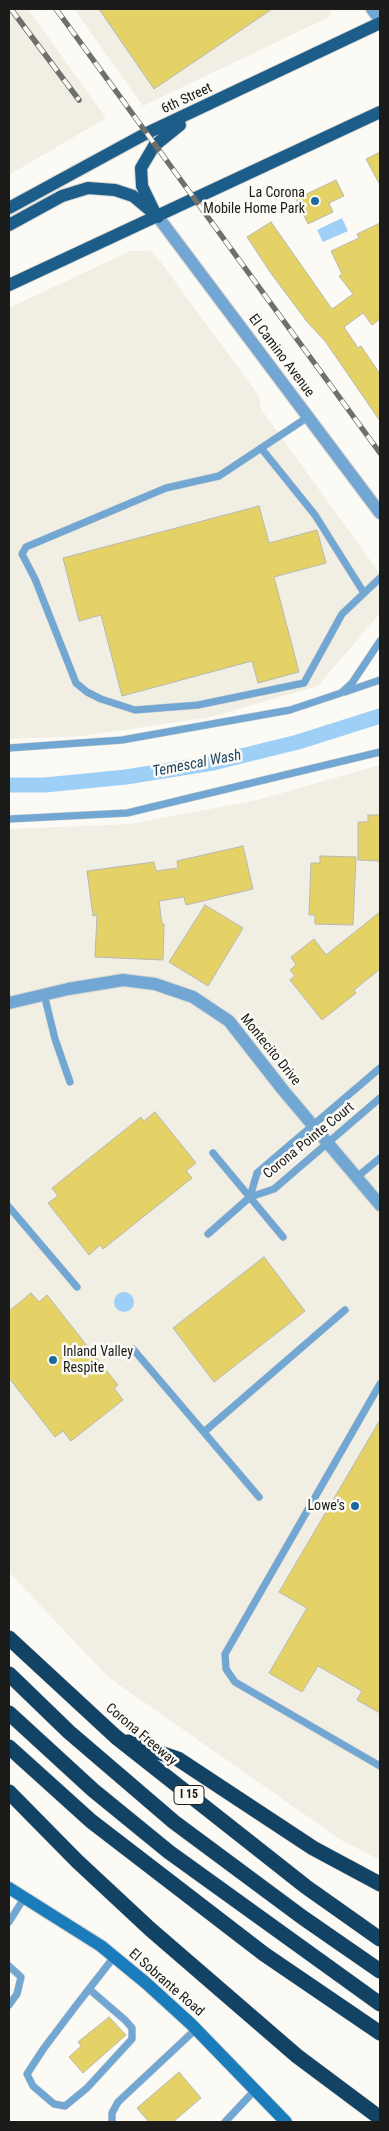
<!DOCTYPE html>
<html>
<head>
<meta charset="utf-8">
<style>
  body { margin:0 }
  #map { position:relative; width:389px; height:2131px; overflow:hidden; background:#fbfaf5; font-family:"Roboto Condensed",sans-serif }
  canvas { display:block }
  .frame { position:absolute; inset:0; border:10px solid #1b1b19; pointer-events:none }
</style>
</head>
<body>
<div id="map">
<canvas width="389" height="2131"></canvas>
<div class="frame"></div>
</div>
<script>
const g = document.querySelector('canvas').getContext('2d');
g.lineJoin = 'round';
function paint(path, color) {
  g.fillStyle = color;
  g.fill(path, 'evenodd');
}
function toPath(rows) {
  const path = new Path2D();
  for (const r of rows) {
    if (r.length === 3) {
      path.moveTo(r[0] + r[2], r[1]);
      path.arc(r[0], r[1], r[2], 0, 2 * Math.PI);
      continue;
    }
    path.moveTo(r[0], r[1]);
    for (let i = 2; i < r.length; i += 2) path.lineTo(r[i], r[i + 1]);
  }
  return path;
}
function stroke(path, color, width, dash) {
  g.strokeStyle = color;
  g.lineWidth = width;
  g.lineCap = dash ? 'butt' : 'round';
  g.setLineDash(dash || []);
  g.stroke(path);
}
function write(font, color, halo, rows, align = 'center') {
  g.font = font + ' "Roboto Condensed",sans-serif';
  g.lineWidth = 5;
  g.setLineDash([]);
  g.textBaseline = 'middle';
  g.strokeStyle = halo;
  g.fillStyle = color;
  for (const [text, x, y, turn = 0] of rows) {
    g.save();
    g.translate(x, y);
    g.rotate((+turn || 0) * Math.PI / 180);
    g.textAlign = isNaN(turn) ? turn : align;
    if (halo) g.strokeText(text, 0, 0);
    g.fillText(text, 0, 0);
    g.restore();
  }
}
paint(toPath([
  [9,9,28,9,106,118,9,175],
  [74,9,331,9,329,17,143,106],
  [130,251,150,251,160,261,259,396,261,409,380,574,380,613,318,686,211,717,83,736,9,739,9,308],
  [380,765,380,1860,341,1840,108,1677,9,1572,9,829,130,824,257,800]
]), '#f1efe3');
paint(toPath([
  [342,218,348,231,323,242,317,230],
  [124,1302,10]
]), '#9dcff7');
stroke(toPath([
  [9,785,45,785,126,777,213,763,298,742,380,716]
]), '#9dcff7', 15);
const building = toPath([
  [99,9,272,9,154,89,99,9],
  [380,152,380,185,366,159,380,152],
  [336,180,344,196,329,203,333,212,308,224,296,199,336,180],
  [271,222,332,309,353,294,339,276,342,274,331,251,359,238,357,234,380,223,380,319,372,325,363,313,344,327,358,348,361,346,380,374,380,421,325,341,308,323,270,272,247,237,271,222],
  [259,506,269,543,317,530,326,563,274,577,299,672,258,683,252,661,122,696,101,615,79,621,63,558,259,506],
  [368,815,380,815,380,861,358,860,358,822,368,822,368,815],
  [243,846,253,889,186,905,184,897,159,901,162,924,164,924,163,960,95,957,97,915,93,916,87,871,154,862,156,871,178,868,177,861,243,846],
  [320,856,356,857,353,925,315,924,315,915,309,915,311,863,320,863,320,856],
  [205,905,243,928,208,986,169,962,205,905],
  [380,912,380,969,354,990,356,993,322,1020,290,980,295,976,290,970,296,965,291,957,314,939,326,955,380,912],
  [155,1112,196,1163,186,1171,192,1178,103,1249,100,1245,89,1255,48,1203,58,1196,52,1188,141,1117,144,1121,155,1112],
  [264,1257,305,1311,214,1382,173,1328,264,1257],
  [31,1293,39,1302,47,1295,118,1385,114,1388,123,1400,71,1441,63,1431,55,1437,9,1378,9,1311,31,1293],
  [380,1420,380,1713,357,1700,362,1691,318,1666,302,1692,269,1673,307,1608,279,1592,380,1420],
  [109,2017,126,2035,83,2073,69,2057,81,2046,78,2042,109,2017],
  [179,2072,201,2098,173,2122,149,2122,137,2108,179,2072]
]);
paint(building, '#e4d267');
stroke(building, '#b9b8b3', 1);
const lane = toPath([
  [308,417,219,476,166,488,26,547,22,554,35,579,76,683,87,692,101,699,135,710,198,705,304,683,342,614,380,578],
  [261,448,315,515,364,593],
  [345,692,380,680],
  [9,748,122,740,290,710,341,693,352,683,380,641],
  [9,819,127,813,380,752],
  [44,994,55,1039,70,1082],
  [213,1153,283,1237],
  [357,1177,380,1158],
  [250,1197,274,1189,380,1098],
  [9,1207,77,1287],
  [208,1234,250,1197,257,1173,380,1068],
  [133,1349,259,1497],
  [380,1384,225,1654,226,1669,235,1682,380,1766],
  [204,1432,345,1310],
  [9,1922,24,1898],
  [9,1966,21,1977,17,1994,9,2005],
  [89,1989,125,2020,132,2028,132,2039,87,2088,65,2106,54,2104,33,2086,27,2074,44,2048,75,2007,89,1989,114,1957],
  [112,2122,112,2113,118,2102,196,2029],
  [225,2122,255,2090]
]);
const street = toPath([
  [372,9,380,20],
  [158,217,380,513],
  [9,1003,68,989,123,980,155,984,193,997,229,1021,283,1090,380,1205]
]);
const secondary = toPath([
  [9,1888,101,1946,146,1983,191,2024,286,2122]
]);
const primary = toPath([
  [9,208,145,134,380,23],
  [154,211,142,186,141,168,154,146,180,125],
  [9,225,62,196,88,188,115,190,133,196,158,217],
  [9,285,380,112]
]);
const highway = toPath([
  [9,1638,116,1737,305,1886,380,1939],
  [9,1674,69,1732,174,1822,302,1917,380,1971],
  [9,1713,93,1790,169,1852,380,2004],
  [128,1742,178,1759,313,1848,380,1884],
  [9,1747,91,1821,264,1954,380,2033],
  [9,1792,77,1861,150,1929,297,2056,380,2118]
]);
stroke(lane, '#d7d6d2', 8);
stroke(street, '#d7d6d2', 14);
stroke(secondary, '#d7d6d2', 14);
stroke(primary, '#d7d6d2', 14);
stroke(highway, '#d7d6d2', 16);
stroke(lane, '#71a7d2', 7);
stroke(street, '#71a7d2', 12);
stroke(secondary, '#1a7cbb', 12);
stroke(primary, '#1c5d89', 12);
stroke(highway, '#134364', 15);
const rail = toPath([
  [11,9,79,100],
  [56,9,380,453]
]);
stroke(rail, '#6f6f6c', 5.5);
stroke(rail, '#fbfaf5', 4, [11]);
for (const [x, y, r, color] of [
  [315,201,5,"#1c699b"],
  [53,1360,5,"#1c699b"],
  [355,1506,5,"#1c699b"]
]) {
  const dot = new Path2D();
  dot.arc(x, y, r, 0, 2 * Math.PI);
  g.fillStyle = color;
  g.fill(dot);
  stroke(dot, '#fbfaf5', 2);
}
for (const [x, y, w] of [
  [189,1795,30]
]) {
  const box = new Path2D();
  box.roundRect(x - w / 2, y - 9.5, w, 19, 4);
  g.fillStyle = '#fbfaf5';
  g.fill(box);
  stroke(box, '#1b1b19', 1);
}
write('bold 12px', '#1b1b19', null, [
  ["I 15",189,1795]
]);
write('14px', '#1b1b19', '#fbfaf5', [
  ["6th Street",187,99,-25],
  ["El Camino Avenue",281,356,53],
  ["Montecito Drive",270,1050,51],
  ["Corona Pointe Court",309,1141,-39],
  ["Corona Freeway",141,1735,40],
  ["El Sobrante Road",166,1983,41]
]);
write('14px', '#1b1b19', '#fbfaf5', [
  ["La Corona",305,193],
  ["Mobile Home Park",305,209],
  ["Inland Valley",63,1352,"left"],
  ["Respite",63,1368,"left"],
  ["Lowe's",345,1506]
], 'right');
write('italic 15px', '#1f4460', '#fbfaf5', [
  ["Temescal Wash",197,764,-11]
]);
</script>
</body>
</html>
